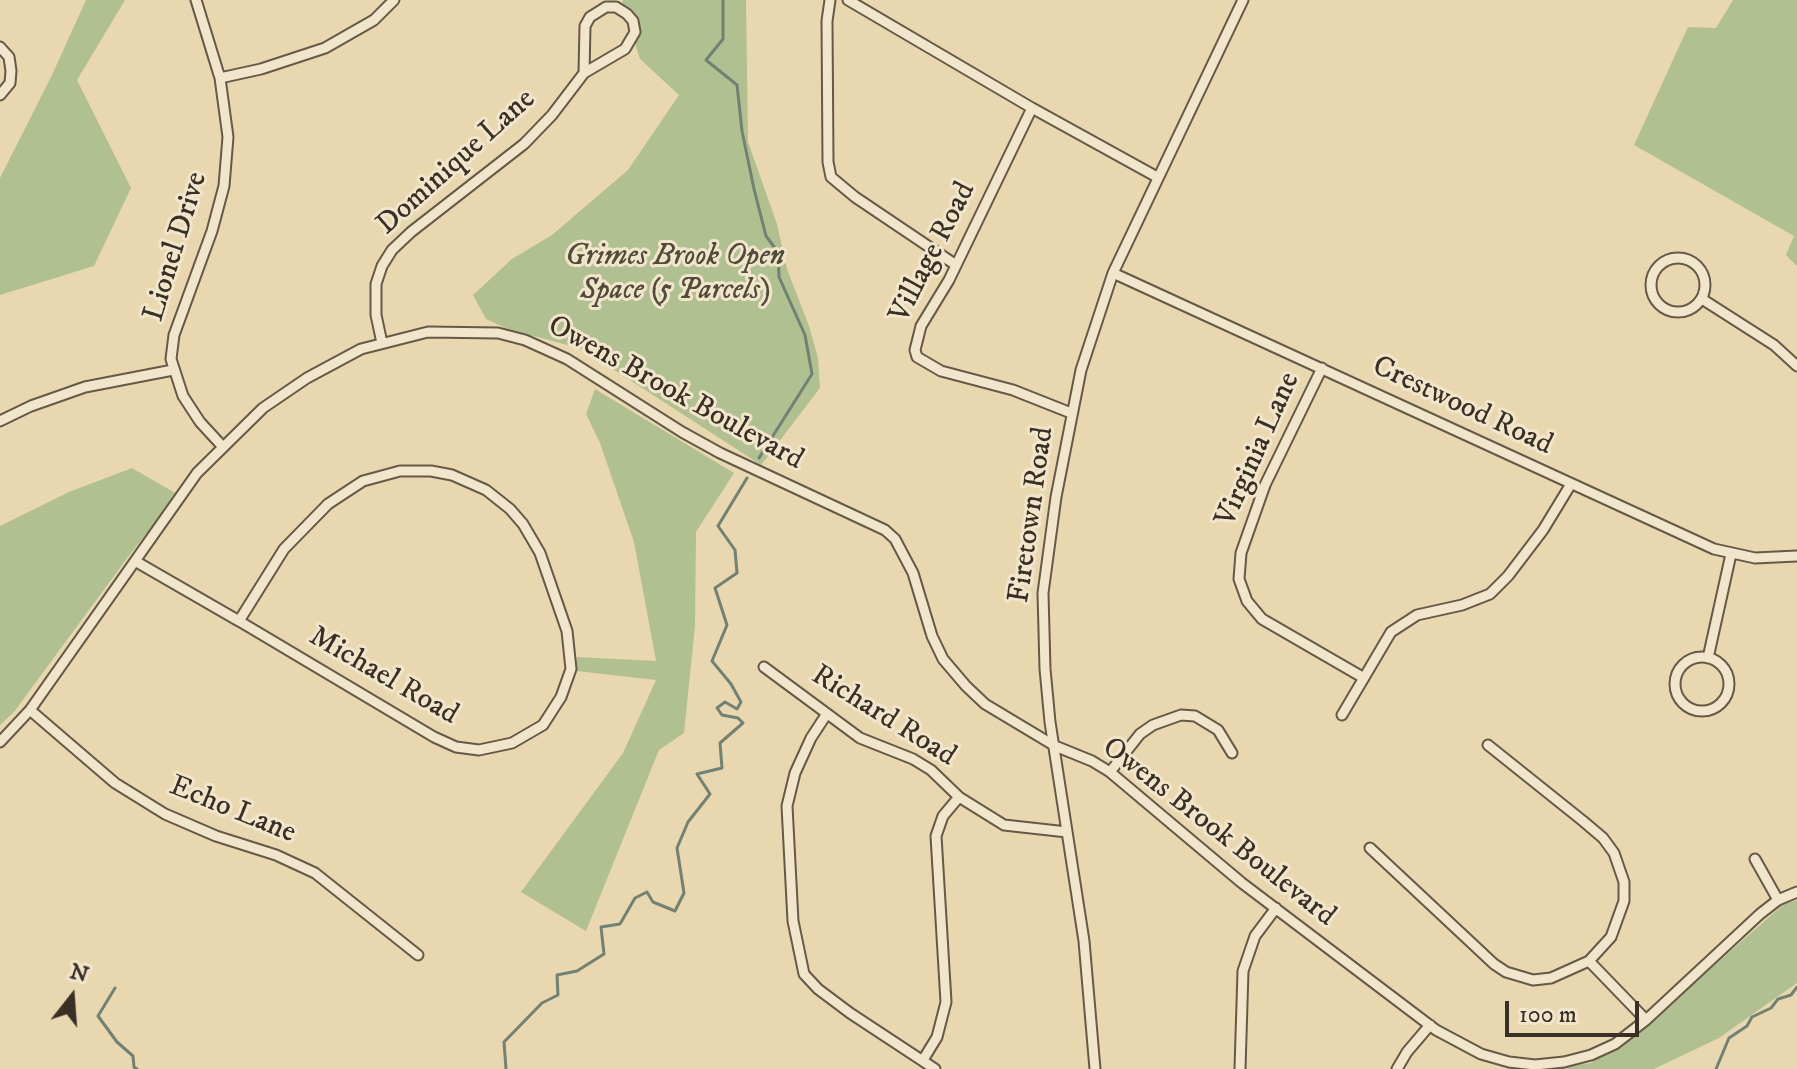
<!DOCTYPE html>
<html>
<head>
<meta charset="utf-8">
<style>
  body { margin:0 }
  #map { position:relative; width:1797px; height:1069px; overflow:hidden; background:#e9d8af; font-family:"IM FELL DW Pica",serif }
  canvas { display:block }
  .north { position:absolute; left:32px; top:957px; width:80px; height:80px; -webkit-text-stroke:6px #f1e6cb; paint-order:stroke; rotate:17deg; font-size:22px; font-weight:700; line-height:32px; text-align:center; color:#392f24 }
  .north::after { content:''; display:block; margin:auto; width:28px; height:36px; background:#392f24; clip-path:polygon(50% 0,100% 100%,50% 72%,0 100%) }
  .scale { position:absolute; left:1505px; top:1001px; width:134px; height:36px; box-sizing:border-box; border:4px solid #392f24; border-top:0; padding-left:10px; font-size:24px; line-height:28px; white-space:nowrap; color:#392f24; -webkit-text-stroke:6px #f1e6cb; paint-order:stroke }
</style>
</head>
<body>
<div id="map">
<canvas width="1797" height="1069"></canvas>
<div class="north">N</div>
<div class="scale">100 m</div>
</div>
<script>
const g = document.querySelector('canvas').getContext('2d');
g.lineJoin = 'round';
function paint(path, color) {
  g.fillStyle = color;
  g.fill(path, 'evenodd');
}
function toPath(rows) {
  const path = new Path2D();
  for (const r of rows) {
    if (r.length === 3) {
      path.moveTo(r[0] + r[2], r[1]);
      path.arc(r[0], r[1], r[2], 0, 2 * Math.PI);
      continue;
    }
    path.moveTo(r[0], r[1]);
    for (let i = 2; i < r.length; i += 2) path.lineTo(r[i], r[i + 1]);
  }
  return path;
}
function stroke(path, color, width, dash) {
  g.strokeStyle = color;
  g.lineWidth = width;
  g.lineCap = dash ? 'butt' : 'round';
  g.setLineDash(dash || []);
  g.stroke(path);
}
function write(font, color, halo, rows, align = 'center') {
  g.font = font + ' "IM FELL DW Pica",serif';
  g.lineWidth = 6;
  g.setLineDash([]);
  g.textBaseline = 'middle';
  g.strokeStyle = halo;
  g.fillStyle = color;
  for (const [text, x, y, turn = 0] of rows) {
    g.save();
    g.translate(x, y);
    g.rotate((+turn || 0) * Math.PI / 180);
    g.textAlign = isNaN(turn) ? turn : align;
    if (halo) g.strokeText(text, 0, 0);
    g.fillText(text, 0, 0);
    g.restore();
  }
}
paint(toPath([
  [86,0,125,0,77,80,131,188,94,266,0,295,0,178,52,75],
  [623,0,746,0,748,142,777,224,787,269,809,326,818,358,820,388,761,465,582,349,508,329,486,319,473,295,512,259,552,235,628,170,679,95,640,59,622,4],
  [1733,0,1797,0,1797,266,1786,255,1794,236,1634,145,1688,27,1716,28],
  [595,389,734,473,696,532,695,626,684,733,659,750,586,931,521,892,623,753,656,680,576,671,577,657,656,661,634,542,600,443,586,414],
  [132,468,177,494,128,557,14,712,0,725,0,526,69,492],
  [1797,900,1797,983,1719,1038,1654,1069,1548,1069,1591,1063,1646,1025,1784,904]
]), '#b0c090');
stroke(toPath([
  [723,0,723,39,706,60,737,85,742,131,754,189,766,236,778,252,779,277,805,335,812,374,759,458],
  [115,988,98,1016,117,1042,133,1056,134,1067,137,1069],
  [506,1069,504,1042,542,1003,558,995,557,975,577,971,604,954,601,927,620,924,635,898,647,892,653,902,675,911,684,893,677,848,688,822,710,794,697,774,722,768,720,743,743,723,738,718,722,715,717,708,725,702,737,709,741,702,731,684,712,661,727,625,715,588,737,573,735,550,718,526,747,478],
  [1716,1069,1729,1038,1747,1026,1752,1017,1771,1008,1778,999,1791,995,1797,987]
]), '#718274', 3);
const minor = toPath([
  [196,0,220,78,228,137,224,186,212,231,174,335,171,359,183,396,200,422,223,447],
  [830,0,827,21,828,162,831,177,855,197,956,265],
  [848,0,1032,108,1157,177],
  [0,47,9,57,11,71,10,83,0,95],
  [220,78,261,69,325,48,374,20,394,0],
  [1032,108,949,280,921,326,915,350,917,357,941,371,1013,390,1071,413],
  [1678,285,27],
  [1113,273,1714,549,1755,558,1797,556],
  [1702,299,1774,345,1797,366],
  [382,343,376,315,376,284,382,266,392,250,411,232,524,144,552,115,584,73,625,49,635,32,633,21,627,14,616,7,606,7,590,17,585,26,584,73],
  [1322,368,1265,485,1241,553,1239,579,1247,601,1262,619,1364,678],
  [0,421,31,406,85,387,173,370],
  [400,471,431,471,452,475,486,490,510,509,523,524,540,553,567,631,571,669,561,697,543,725,512,743,479,750,456,747,434,737,239,621,284,549,328,504,363,481,400,471],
  [135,561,239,621],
  [1702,684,27],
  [1708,658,1731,554],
  [764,667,860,738,913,759,931,770,959,797,1004,825,1067,832],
  [30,710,115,783,165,814,216,836,276,855,315,873,418,955],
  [826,715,811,738,795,773,787,806,793,921,804,974,818,989,850,1013,935,1069],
  [1342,715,1391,632,1417,615,1462,605,1490,594,1508,576,1543,530,1571,484],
  [0,742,30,710,197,473,263,408,307,378,361,349,428,332,498,333,525,340,567,359,682,432,720,453,885,530,895,539,913,573,932,636,943,659,966,686,985,704,1055,746,1092,761,1110,772,1242,883,1436,1030,1481,1054,1509,1062,1535,1065,1564,1062,1591,1055,1615,1044,1646,1020,1760,914,1778,900,1797,892],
  [1488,745,1583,821,1603,838,1614,853,1624,882,1624,901,1611,937,1589,961,1646,1020],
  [1110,772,1140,734,1153,725,1181,715,1195,716,1218,730,1232,753],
  [1370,848,1494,964,1506,972,1533,980,1551,978,1589,961],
  [1755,859,1778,900],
  [923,1060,937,1037,946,1002,936,836,943,816,959,797],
  [1095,1069,1084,941,1050,722,1045,669,1043,593,1056,497,1081,370,1113,273,1243,0],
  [1240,1069,1243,971,1255,936,1276,908],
  [1397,1069,1407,1052,1430,1025]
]);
stroke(minor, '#655947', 13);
stroke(minor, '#f1e6cb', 9);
write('30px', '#392f24', '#f1e6cb', [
  ["Dominique Lane",457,163,-42],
  ["Lionel Drive",177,247,-73],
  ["Village Road",934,253,-63],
  ["Owens Brook Boulevard",675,394,29],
  ["Crestwood Road",1462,407,25],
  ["Virginia Lane",1259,450,-66],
  ["Firetown Road",1033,515,-82],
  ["Michael Road",383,677,30],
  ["Richard Road",883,717,32],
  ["Echo Lane",232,811,22],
  ["Owens Brook Boulevard",1218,833,38]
]);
write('italic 30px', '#514c3a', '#f1e6cb', [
  ["Grimes Brook Open",675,258],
  ["Space (5 Parcels)",675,292]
]);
</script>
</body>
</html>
